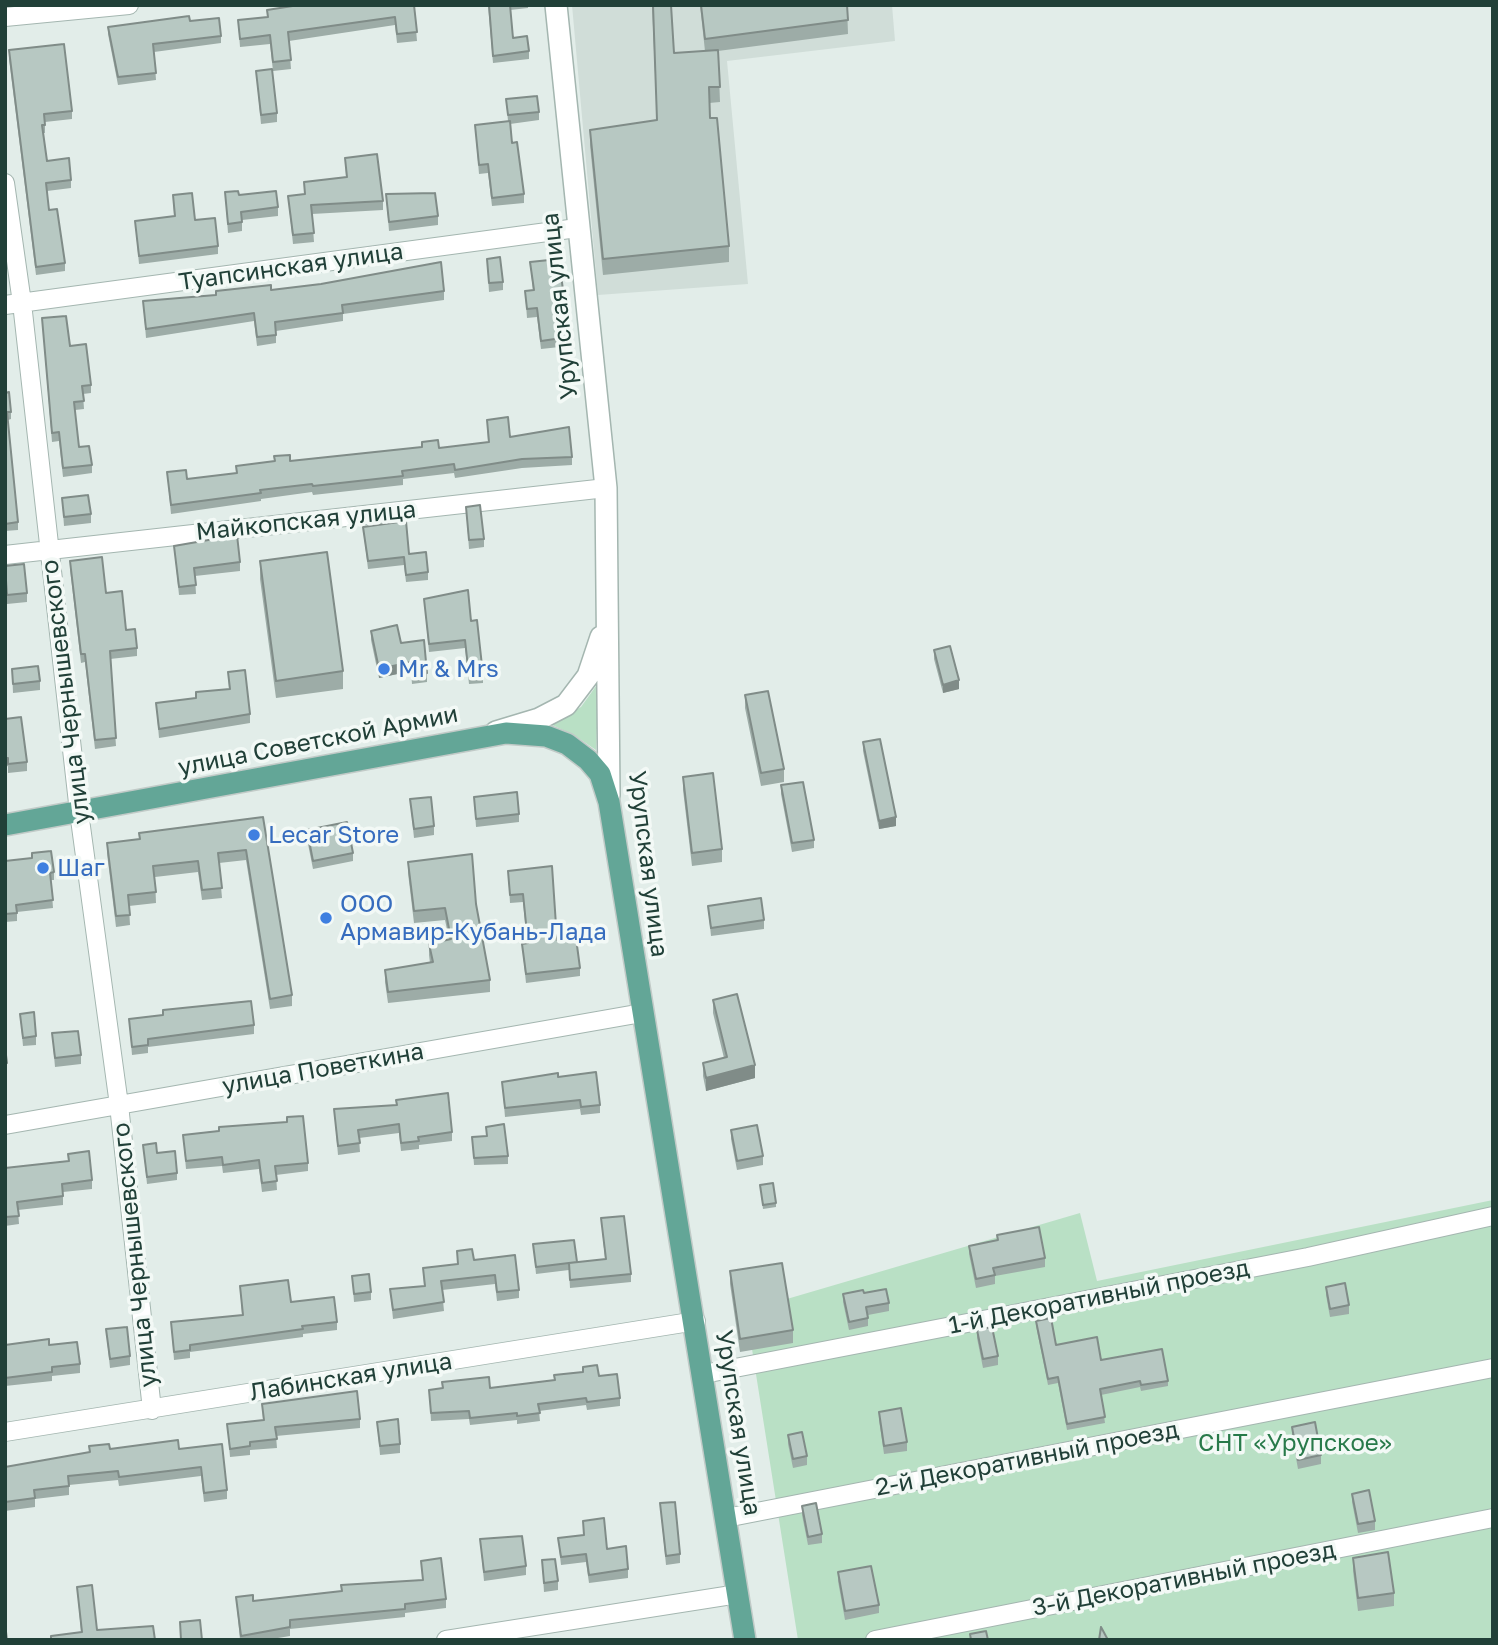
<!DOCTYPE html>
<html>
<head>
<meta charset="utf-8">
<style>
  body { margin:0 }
  #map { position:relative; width:1498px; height:1645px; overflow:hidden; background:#e2ede9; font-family:"Golos Text",sans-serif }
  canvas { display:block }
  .frame { position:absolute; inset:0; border:7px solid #214038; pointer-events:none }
</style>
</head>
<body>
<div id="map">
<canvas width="1498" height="1645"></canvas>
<div class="frame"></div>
</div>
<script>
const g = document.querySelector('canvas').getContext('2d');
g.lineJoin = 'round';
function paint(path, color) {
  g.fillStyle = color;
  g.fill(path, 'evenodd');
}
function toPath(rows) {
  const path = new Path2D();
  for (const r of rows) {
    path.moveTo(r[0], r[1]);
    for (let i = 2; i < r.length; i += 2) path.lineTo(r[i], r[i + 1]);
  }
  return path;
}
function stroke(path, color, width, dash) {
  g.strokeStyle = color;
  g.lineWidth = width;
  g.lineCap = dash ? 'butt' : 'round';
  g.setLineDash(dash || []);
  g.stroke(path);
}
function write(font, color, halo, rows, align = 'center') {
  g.font = font + ' "Golos Text",sans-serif';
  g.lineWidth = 7;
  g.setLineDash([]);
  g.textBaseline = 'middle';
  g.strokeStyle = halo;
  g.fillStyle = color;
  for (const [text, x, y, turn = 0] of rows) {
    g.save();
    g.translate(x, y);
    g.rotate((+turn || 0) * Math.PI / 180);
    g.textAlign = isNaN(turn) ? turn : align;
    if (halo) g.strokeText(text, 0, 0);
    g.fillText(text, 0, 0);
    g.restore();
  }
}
paint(toPath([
  [572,5,892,5,895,41,727,61,748,284,598,295]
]), '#d0ddd8');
paint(toPath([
  [599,682,596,750,574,735,550,724,581,707],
  [1493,1200,1493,1640,798,1640,746,1311,1080,1213,1097,1281]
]), '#b9e0c5');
const minor = toPath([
  [5,17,129,5],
  [5,183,22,303,79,812,119,1105,152,1410],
  [5,305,577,228],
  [5,555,606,488],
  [5,1125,642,1013],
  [704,1374,1308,1257,1493,1216],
  [5,1432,696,1321],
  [726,1518,1493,1368],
  [446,1640,738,1594],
  [875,1640,1493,1518]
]);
const tertiary = toPath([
  [556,5,606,488,609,795],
  [496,732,539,719,566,705,588,676,601,637]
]);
const primary = toPath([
  [5,825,506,733,546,736,567,744,588,760,600,774,609,802,745,1640]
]);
stroke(minor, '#a4b6b0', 20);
stroke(tertiary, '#a4b6b0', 24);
stroke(primary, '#c1cac7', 24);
stroke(minor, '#fff', 18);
stroke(tertiary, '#fff', 21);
stroke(primary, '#63a697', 21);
paint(toPath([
  [414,5,417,41,397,43,395,25,289,41,291,69,273,71,270,44,240,47,238,20,267,17,267,10],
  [488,5,528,5,528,8,510,10,513,38,529,51,529,59,493,63],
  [652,5,671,5,674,53,705,51,700,5,847,5,848,34,718,51,720,102,709,103,710,118,729,246,729,262,603,275,590,145,590,130,657,120],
  [190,21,221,36,221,43,154,52,156,80,118,85,108,34,108,27],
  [9,50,72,111,72,119,45,122,45,133,43,133,47,161,71,180,71,188,47,191,49,210,65,263,65,271,36,275,9,59],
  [256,71,277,113,277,122,261,124],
  [506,99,539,112,539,120,510,124,512,143,524,194,524,203,492,206,488,173,479,174,475,125,508,121],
  [345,158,383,201,383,210,312,214,314,242,293,244,288,196,304,194,304,182,346,177],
  [225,192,239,195,278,207,278,216,242,220,242,231,228,233],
  [386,194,438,216,438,225,389,231],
  [173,195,218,246,218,254,139,264,135,221,174,216],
  [487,259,503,282,503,290,489,292],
  [530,262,569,337,569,346,541,349,537,317,527,318,525,291,533,291],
  [271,290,444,291,444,300,343,314,343,321,276,331,276,343,257,346,254,321,146,338,143,301],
  [42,318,70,346,91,385,91,393,83,394,84,409,75,410,79,447,92,465,92,473,63,477,59,441,52,442],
  [5,393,11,412,11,419,8,420,18,522,18,530,5,531],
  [487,420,510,437,572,457,572,465,522,468,455,478,454,473,403,479,403,485,313,495,312,492,261,499,261,501,171,514,167,472,187,479,236,473,236,466,290,461,422,447,422,442,439,448,488,442],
  [62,498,91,514,91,523,64,526],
  [466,507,484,539,484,547,469,549],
  [363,527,409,554,428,572,428,580,406,582,404,565,368,569],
  [174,546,240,562,240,571,195,576,196,594,179,595],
  [70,561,106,593,137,648,137,656,110,659,116,746,95,749,85,662,81,663,70,569],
  [260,561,343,671,343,689,276,698,260,579],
  [5,566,27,593,27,602,7,604,5,586],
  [424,599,471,621,483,675,483,683,469,684,465,648,429,652],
  [371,631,401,643,427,673,427,682,412,684,411,671,379,678,371,640],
  [934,650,959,689,943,693,934,659],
  [12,669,40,681,40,690,13,693],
  [228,672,250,714,250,723,159,738,156,703,196,698,196,692,229,689],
  [745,695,784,769,784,782,761,786,745,708],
  [5,719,27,762,27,771,8,773,8,766,5,767],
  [863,742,896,826,879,829,863,751],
  [683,777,722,849,722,862,692,866,683,790],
  [781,785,814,840,814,848,792,852,781,794],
  [474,797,519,814,519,822,476,827],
  [410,799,434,826,434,835,414,838],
  [263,817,292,995,292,1006,270,1009,246,860,219,863,222,898,202,900,198,872,155,877,156,903,129,906,130,925,116,927,107,853,107,843,139,839,139,833],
  [307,830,353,853,353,861,313,869,307,839],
  [5,861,54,872,54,880,51,880,53,908,17,912,17,921,5,922],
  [408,862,476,904,490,980,490,992,388,1003,385,982,385,970,430,963,429,955,429,944,449,939,445,920,414,923,408,873],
  [508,871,557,940,580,968,580,976,526,983,522,944,527,943,523,902,510,903],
  [708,906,764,920,764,929,711,936],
  [713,1000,755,1078,706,1091,703,1076,703,1063,724,1058,713,1013],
  [20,1014,36,1036,36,1045,23,1046],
  [129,1019,254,1025,254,1034,148,1047,148,1053,132,1055],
  [52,1033,81,1055,81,1064,55,1067],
  [502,1082,600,1105,600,1113,581,1115,580,1109,505,1117],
  [396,1100,452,1132,452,1141,419,1145,419,1149,401,1151,399,1133,359,1138,360,1152,338,1155,334,1109,396,1105],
  [287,1122,308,1163,308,1171,276,1175,277,1190,262,1192,259,1169,223,1173,222,1166,186,1169,183,1135],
  [486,1127,508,1156,508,1164,474,1165,472,1137,486,1136],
  [731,1130,763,1156,763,1165,737,1170,731,1139],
  [143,1145,177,1173,177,1180,147,1184],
  [68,1154,92,1180,92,1189,63,1192,63,1205,18,1210,19,1224,5,1226,5,1168,68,1161],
  [760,1185,776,1203,776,1207,763,1209],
  [601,1218,631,1274,631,1282,570,1288,569,1270,536,1274,533,1244,577,1262,605,1259],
  [997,1235,1045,1258,1045,1267,995,1276,995,1284,976,1288,969,1254,969,1246,997,1240],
  [457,1251,474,1260,519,1290,519,1298,497,1301,495,1284,442,1290,444,1311,393,1319,390,1289,424,1286,423,1268,457,1264],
  [730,1271,793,1330,793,1343,740,1352,730,1284],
  [352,1276,371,1292,371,1300,354,1302],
  [240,1286,291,1302,337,1322,337,1330,303,1334,303,1337,190,1352,190,1358,174,1360,171,1322,242,1315],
  [1326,1287,1349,1305,1349,1314,1330,1317,1326,1295],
  [864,1293,889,1303,889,1311,868,1315,868,1326,849,1330,843,1302,843,1294],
  [1036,1321,1056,1345,1168,1381,1168,1386,1141,1391,1140,1387,1101,1395,1105,1423,1067,1430,1058,1383,1048,1385,1036,1326],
  [106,1329,130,1356,130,1365,110,1368],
  [977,1330,998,1356,998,1365,983,1368,977,1338],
  [5,1345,49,1345,80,1364,80,1373,52,1376,52,1381,5,1386],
  [554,1375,599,1376,620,1398,620,1406,587,1410,586,1405,539,1411,540,1421,517,1424,517,1420,470,1425,469,1419,431,1421,429,1390,442,1389,442,1382,490,1388,554,1380],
  [262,1404,360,1419,360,1428,276,1436,277,1448,250,1450,250,1455,230,1457,227,1424,263,1420],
  [879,1412,907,1442,907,1451,884,1454,879,1420],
  [377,1422,400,1444,400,1453,380,1455],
  [1292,1427,1321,1455,1321,1464,1298,1469,1292,1436],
  [788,1435,807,1456,807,1465,793,1468,788,1444],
  [89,1446,110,1449,179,1449,227,1490,227,1499,204,1502,201,1476,119,1486,118,1480,69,1485,69,1495,35,1499,35,1507,5,1511,5,1467,89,1452],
  [1352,1494,1375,1521,1375,1530,1358,1533,1352,1502],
  [660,1503,680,1554,680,1563,666,1565],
  [802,1506,822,1534,822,1543,808,1545,802,1515],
  [583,1521,607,1549,628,1569,628,1578,589,1583,586,1562,561,1565,558,1538,583,1535],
  [480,1539,526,1566,526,1575,484,1581],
  [1353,1558,1394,1593,1394,1606,1358,1611,1353,1571],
  [542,1560,558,1581,558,1590,544,1592],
  [421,1561,446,1599,446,1608,405,1613,405,1617,290,1629,290,1636,266,1640,240,1640,236,1597,253,1601,341,1591,341,1585,423,1580],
  [838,1572,879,1605,879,1613,845,1620,838,1581],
  [77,1587,97,1630,81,1632]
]), '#9daca7');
paint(toPath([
  [411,662,411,671,379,678,379,669],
  [959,680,959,689,943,693,943,685],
  [896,817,896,826,879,829,879,821],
  [755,1065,755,1078,706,1091,706,1078]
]), '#808c88');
const building = toPath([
  [299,5,414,5,417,32,397,34,395,17,288,32,291,60,273,62,270,35,240,39,238,20,268,17,267,10,299,5],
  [489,5,510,5,513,38,527,36,529,51,493,56,489,5],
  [653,5,671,5,674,53,718,50,720,87,709,87,710,118,717,118,729,246,603,259,590,130,657,120,653,5],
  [701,5,847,5,848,20,705,39,701,5],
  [189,16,190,21,219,18,221,36,153,44,156,73,118,77,108,27,189,16],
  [64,44,72,111,44,114,45,125,42,125,47,161,69,158,71,180,46,183,49,210,57,209,65,263,36,267,9,50,64,44],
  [272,69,277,113,261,115,256,71,272,69],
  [537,96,539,112,508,115,506,99,537,96],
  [510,121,512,143,517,142,524,194,492,198,488,164,479,165,475,125,510,121],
  [377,154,383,201,311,205,314,233,293,235,288,196,305,194,304,182,347,177,345,158,377,154],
  [238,191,239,195,276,191,278,207,241,212,242,222,228,224,225,192,238,191],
  [192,193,195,220,215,218,218,246,139,256,135,221,175,216,173,195,192,193],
  [435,193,438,216,389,222,386,194,435,193],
  [500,257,503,282,489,283,487,259,500,257],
  [559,259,569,337,541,341,537,308,527,309,525,291,534,290,530,262,559,259],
  [441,262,444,291,342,305,343,313,275,322,276,335,257,337,254,313,146,329,143,301,216,295,216,291,271,285,271,290,321,284,441,262],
  [66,316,70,346,86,344,91,385,82,386,84,401,74,402,79,447,89,446,92,465,63,468,59,432,52,433,42,318,66,316],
  [9,392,11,412,7,412,18,522,5,524,5,393,9,392],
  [508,417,510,437,569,427,572,457,522,459,455,470,454,464,402,471,403,476,313,486,312,484,260,490,261,493,171,505,167,472,186,470,187,479,237,473,236,466,275,461,274,456,290,455,290,461,422,447,422,442,438,440,439,448,489,442,487,420,508,417],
  [88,495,91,514,64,517,62,498,88,495],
  [480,505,484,539,469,540,466,507,480,505],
  [406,521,409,554,426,552,428,572,406,575,404,557,368,561,363,527,406,521],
  [237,535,240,562,194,568,196,585,179,587,174,546,237,535],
  [327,552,343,671,276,681,260,561,327,552],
  [102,557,106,593,122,591,126,630,135,629,137,648,110,651,116,738,95,740,85,654,81,654,70,561,102,557],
  [24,564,27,593,7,595,5,566,24,564],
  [468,590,471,621,477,620,483,675,469,676,465,640,429,644,424,599,468,590],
  [397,625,401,643,424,640,427,673,412,675,411,662,379,669,371,631,397,625],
  [950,646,959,680,943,685,934,650,950,646],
  [38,666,40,681,13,684,12,669,38,666],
  [245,670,250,714,159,729,156,703,196,698,196,692,230,689,228,672,245,670],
  [768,691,784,769,761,773,745,695,768,691],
  [21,717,27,762,8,764,8,758,5,758,5,719,21,717],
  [880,739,896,817,879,821,863,742,880,739],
  [713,773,722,849,692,853,683,777,713,773],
  [803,782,814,840,792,843,781,785,803,782],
  [517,792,519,814,476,819,474,797,517,792],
  [431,797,434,826,414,829,410,799,431,797],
  [263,817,292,995,270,999,246,850,218,853,222,888,202,890,198,861,153,866,156,892,128,895,130,915,116,916,107,843,140,839,139,833,263,817],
  [347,822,353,853,313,861,307,830,347,822],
  [51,851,54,872,50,873,53,900,16,905,17,913,5,914,5,861,32,858,32,853,51,851],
  [472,854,476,904,490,980,388,992,385,970,433,962,429,944,451,939,445,908,414,911,408,862,472,854],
  [552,866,557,940,576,938,580,968,526,974,522,944,528,943,523,894,510,895,508,871,552,866],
  [761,898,764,920,711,928,708,906,761,898],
  [737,994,755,1065,706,1078,703,1063,727,1057,713,1000,737,994],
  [251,1001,254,1025,148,1039,148,1045,132,1047,129,1019,163,1015,163,1010,251,1001],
  [34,1012,36,1036,23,1038,20,1014,34,1012],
  [78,1031,81,1055,55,1058,52,1033,78,1031],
  [5,1047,7,1063,5,1063,5,1047],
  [596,1072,600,1105,581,1107,580,1100,505,1108,502,1082,558,1073,558,1077,596,1072],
  [448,1093,452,1132,418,1137,419,1141,401,1143,399,1124,358,1130,360,1143,338,1146,334,1109,397,1105,396,1100,448,1093],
  [303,1116,308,1163,275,1166,277,1181,262,1183,259,1160,223,1165,222,1157,186,1161,183,1135,219,1131,219,1127,287,1122,287,1117,303,1116],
  [504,1124,508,1156,474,1158,472,1137,487,1136,486,1127,504,1124],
  [757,1125,763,1156,737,1161,731,1130,757,1125],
  [156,1143,157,1153,175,1151,177,1173,147,1177,143,1145,156,1143],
  [89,1151,92,1180,62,1184,63,1196,17,1202,19,1216,5,1217,5,1168,69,1161,68,1154,89,1151],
  [773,1183,776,1203,763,1205,760,1185,773,1183],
  [624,1216,631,1274,570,1280,569,1263,606,1259,601,1218,624,1216],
  [1039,1227,1045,1258,993,1268,995,1275,976,1279,969,1246,998,1240,997,1235,1039,1227],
  [574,1240,577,1262,536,1267,533,1244,574,1240],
  [472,1249,474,1260,515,1255,519,1290,497,1292,495,1275,441,1281,444,1302,393,1310,390,1289,425,1286,423,1268,458,1264,457,1251,472,1249],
  [782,1263,793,1330,740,1339,730,1271,782,1263],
  [369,1274,371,1292,354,1294,352,1276,369,1274],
  [288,1280,291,1302,334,1297,337,1322,302,1326,303,1329,190,1345,190,1350,174,1352,171,1322,243,1315,240,1286,288,1280],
  [1345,1283,1349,1305,1330,1309,1326,1287,1345,1283],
  [886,1289,889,1303,866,1307,868,1318,849,1322,843,1294,863,1290,864,1293,886,1289],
  [1051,1318,1056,1345,1097,1337,1101,1360,1162,1349,1168,1381,1141,1385,1140,1381,1100,1389,1105,1417,1067,1424,1058,1377,1048,1379,1036,1321,1051,1318],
  [127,1327,130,1356,110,1359,106,1329,127,1327],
  [992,1327,998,1356,983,1359,977,1330,992,1327],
  [49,1339,49,1345,77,1342,80,1364,52,1367,52,1372,5,1378,5,1345,49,1339],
  [597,1365,599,1376,617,1374,620,1398,587,1402,586,1398,538,1404,540,1413,517,1416,517,1413,470,1418,469,1411,431,1413,429,1390,443,1388,442,1382,489,1377,490,1388,555,1380,554,1375,583,1372,583,1367,597,1365],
  [357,1391,360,1419,275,1427,277,1439,250,1442,250,1446,230,1449,227,1424,264,1420,262,1404,357,1391],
  [901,1408,907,1442,884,1446,879,1412,901,1408],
  [398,1419,400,1444,380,1446,377,1422,398,1419],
  [1315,1422,1321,1455,1298,1460,1292,1427,1315,1422],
  [802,1432,807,1456,793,1459,788,1435,802,1432],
  [178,1440,179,1449,222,1444,227,1490,204,1493,201,1467,119,1477,118,1471,68,1476,69,1486,34,1490,35,1498,5,1502,5,1467,90,1452,89,1446,109,1444,110,1449,178,1440],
  [1369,1490,1375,1521,1358,1524,1352,1494,1369,1490],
  [675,1502,680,1554,666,1556,660,1503,675,1502],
  [816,1503,822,1534,808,1537,802,1506,816,1503],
  [604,1518,607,1549,626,1546,628,1569,589,1575,586,1554,561,1557,558,1538,584,1535,583,1521,604,1518],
  [522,1536,526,1566,484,1572,480,1539,522,1536],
  [1388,1552,1394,1593,1358,1598,1353,1558,1388,1552],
  [441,1558,446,1599,405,1604,405,1609,290,1620,290,1627,241,1636,236,1597,253,1595,253,1601,342,1591,341,1585,423,1580,421,1561,441,1558],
  [555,1559,558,1581,544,1583,542,1560,555,1559],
  [871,1566,879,1605,845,1611,838,1572,871,1566],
  [92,1585,97,1630,153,1626,155,1640,51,1640,51,1636,82,1632,77,1587,92,1585],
  [200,1620,202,1640,181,1640,180,1622,200,1620],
  [5,1623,7,1640,5,1640,5,1623],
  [1101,1627,1108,1640,1099,1640,1101,1627],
  [986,1631,988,1640,971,1640,970,1634,986,1631]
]);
paint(building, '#b7c8c2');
stroke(building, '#808c88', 2);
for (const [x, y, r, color] of [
  [384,669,7,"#3f7fe0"],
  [254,835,7,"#3f7fe0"],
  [43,868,7,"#3f7fe0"],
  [326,918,7,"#3f7fe0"]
]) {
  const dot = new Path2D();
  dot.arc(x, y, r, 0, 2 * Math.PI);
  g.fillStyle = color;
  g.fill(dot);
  stroke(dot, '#f3f9f6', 2.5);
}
write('24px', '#214038', '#f3f9f6', [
  ["Туапсинская улица",291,267,-8],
  ["Урупская улица",560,306,-96],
  ["Майкопская улица",306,521,-6],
  ["улица Чернышевского",66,692,-97],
  ["улица Советской Армии",318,741,-11],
  ["Урупская улица",648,864,83],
  ["улица Поветкина",323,1069,-10],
  ["улица Чернышевского",135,1255,-96],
  ["1-й Декоративный проезд",1099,1297,-11],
  ["Лабинская улица",351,1377,-9],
  ["Урупская улица",738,1423,81],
  ["2-й Декоративный проезд",1027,1459,-11],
  ["3-й Декоративный проезд",1184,1579,-11]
]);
write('24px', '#366cbe', '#f3f9f6', [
  ["Mr & Mrs",398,669],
  ["Lecar Store",268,835],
  ["Шаг",57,868],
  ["ООО",340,904],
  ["Армавир-Кубань-Лада",340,932]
], 'left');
write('24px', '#287a4a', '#f3f9f6', [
  ["СНТ «Урупское»",1295,1443]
]);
</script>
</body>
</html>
